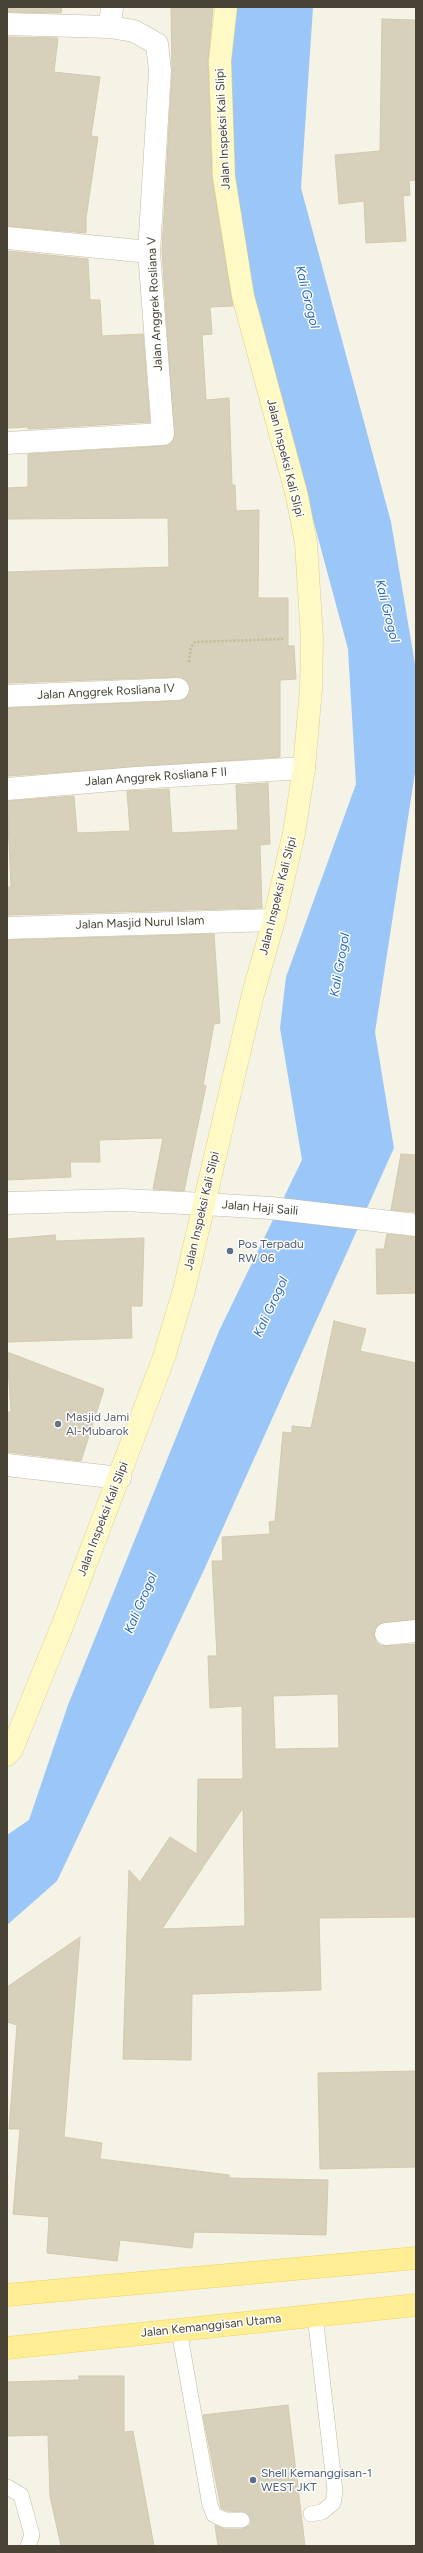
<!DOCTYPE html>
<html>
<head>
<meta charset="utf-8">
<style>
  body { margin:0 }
  #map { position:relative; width:423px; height:2553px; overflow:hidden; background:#f5f2e6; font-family:Figtree,sans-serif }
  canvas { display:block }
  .frame { position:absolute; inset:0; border:8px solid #484334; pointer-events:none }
</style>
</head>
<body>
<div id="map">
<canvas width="423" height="2553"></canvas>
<div class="frame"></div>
</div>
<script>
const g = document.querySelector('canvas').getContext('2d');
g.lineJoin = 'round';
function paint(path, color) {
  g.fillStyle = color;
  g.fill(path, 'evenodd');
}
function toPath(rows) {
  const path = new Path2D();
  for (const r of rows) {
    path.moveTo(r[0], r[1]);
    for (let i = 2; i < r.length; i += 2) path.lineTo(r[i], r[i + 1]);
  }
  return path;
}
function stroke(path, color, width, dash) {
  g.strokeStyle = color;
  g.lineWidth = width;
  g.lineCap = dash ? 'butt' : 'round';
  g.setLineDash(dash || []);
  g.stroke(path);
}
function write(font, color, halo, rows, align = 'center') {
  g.font = font + ' Figtree,sans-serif';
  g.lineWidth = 3;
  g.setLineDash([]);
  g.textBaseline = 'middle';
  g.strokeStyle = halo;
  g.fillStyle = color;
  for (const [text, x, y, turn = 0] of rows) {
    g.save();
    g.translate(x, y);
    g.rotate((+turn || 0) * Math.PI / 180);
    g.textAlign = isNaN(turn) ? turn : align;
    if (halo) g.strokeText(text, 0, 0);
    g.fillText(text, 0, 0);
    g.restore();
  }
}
paint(toPath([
  [227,7,313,7,301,188,391,522,416,670,416,766,375,1032,394,1148,203,1572,57,1881,7,1925,7,1835,29,1820,68,1705,219,1331,302,1160,280,1028,286,977,356,784,348,649,230,211]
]), '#9bc6f8');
const building = toPath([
  [7,7,62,7,61,13,7,12,7,7],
  [171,7,213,7,208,61,212,178,233,306,210,307,212,334,202,335,206,400,229,398,232,485,235,485,236,511,259,510,258,598,288,598,288,646,294,646,296,679,280,680,280,757,7,776,7,708,179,701,185,699,190,689,188,682,177,677,7,683,7,572,169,567,168,518,7,519,7,488,28,487,28,454,164,446,170,444,174,439,162,250,172,72,171,7],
  [382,19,416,20,416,180,409,181,410,195,403,196,406,241,366,243,364,201,339,204,335,155,380,151,382,19],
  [7,37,58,38,54,72,100,77,91,136,98,137,86,218,86,233,7,226,7,37],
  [7,251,88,259,90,300,100,300,102,336,143,334,150,422,28,429,28,427,7,428,7,251],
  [268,783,270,844,260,845,262,908,7,915,7,887,11,887,7,801,74,796,77,833,130,831,127,791,169,789,172,833,238,830,236,785,268,783],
  [214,934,220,1023,214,1024,203,1085,206,1086,184,1191,153,1189,163,1138,99,1140,100,1162,70,1162,71,1177,7,1180,7,940,214,934],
  [401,1154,416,1155,416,1212,391,1210,401,1154],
  [387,1234,416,1237,416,1293,377,1294,376,1249,384,1249,387,1234],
  [55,1235,56,1241,144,1238,142,1306,131,1306,132,1338,7,1342,7,1239,55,1235],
  [334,1321,366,1329,360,1351,416,1363,416,1619,379,1624,374,1635,376,1642,381,1646,416,1644,416,1917,319,1918,321,1990,192,1994,191,2060,123,2059,129,1870,140,1882,170,1837,197,1854,198,1779,243,1779,242,1706,210,1708,208,1656,217,1656,212,1561,223,1561,222,1537,270,1534,269,1522,275,1521,283,1432,292,1433,292,1426,311,1428,334,1321],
  [338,1694,339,1748,275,1749,273,1696,338,1694],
  [243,1808,245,1926,162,1929,207,1861,243,1808],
  [7,1352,104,1389,81,1461,7,1452,7,1412,11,1412,7,1352],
  [80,1937,64,2137,102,2143,100,2159,229,2175,229,2178,328,2180,326,2235,194,2232,192,2248,120,2240,117,2261,47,2253,49,2217,13,2214,20,2129,9,2129,17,2025,7,2022,7,1987,80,1937],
  [416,2071,416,2167,320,2169,318,2073,416,2071],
  [79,2376,124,2376,124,2432,133,2431,154,2546,61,2546,50,2496,48,2435,7,2436,7,2382,79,2380,79,2376],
  [288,2405,305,2546,218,2546,215,2525,225,2529,242,2529,250,2525,251,2520,246,2512,227,2511,221,2508,203,2415,288,2405]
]);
paint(building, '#d7d0ba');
stroke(building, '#d3c9ac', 1);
const lane = toPath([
  [179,2330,210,2505,214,2515,225,2520,242,2520],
  [7,2487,21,2495,32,2535,28,2546],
  [311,2514,322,2512,333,2503,335,2491,315,2315]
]);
const street = toPath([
  [7,24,110,27,134,31,157,44,160,71,149,252,163,434,7,443],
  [110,27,112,7],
  [7,238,149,252],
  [7,696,178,689],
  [7,789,136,778,304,768],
  [7,928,274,920],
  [7,1203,123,1200,204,1204,271,1208,416,1225],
  [7,1465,120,1478],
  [386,1634,416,1631]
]);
const secondary = toPath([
  [7,1755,12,1749,63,1624,164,1357,184,1290,253,994,274,920,294,833,304,768,311,689,312,638,306,543,297,496,243,296,224,177,220,61,226,7]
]);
const primary = toPath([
  [7,2295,416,2258],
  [7,2348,416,2305]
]);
stroke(lane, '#c1bca7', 16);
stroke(street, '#c1bca7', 23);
stroke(secondary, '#d9d090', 23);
stroke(primary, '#f0d658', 23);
stroke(toPath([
  [189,662,191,647,195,642,283,639]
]), '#c4ba97', 2.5, [2, 2]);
stroke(lane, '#fff', 15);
stroke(street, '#fff', 22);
stroke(secondary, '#fff9c5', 22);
stroke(primary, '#ffee94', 22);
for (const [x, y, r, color] of [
  [230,1251,4,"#5c6f8a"],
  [58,1424,4,"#6b7280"],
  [253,2480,4,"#5c6f8a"]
]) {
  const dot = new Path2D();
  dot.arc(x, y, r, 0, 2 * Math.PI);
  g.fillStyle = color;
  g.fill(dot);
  stroke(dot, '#fff', 1.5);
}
write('12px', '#484334', '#fff', [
  ["Jalan Inspeksi Kali Slipi",223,129,-93],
  ["Jalan Anggrek Rosliana V",155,304,-93],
  ["Jalan Inspeksi Kali Slipi",285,458,76],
  ["Jalan Anggrek Rosliana IV",106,692,-3],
  ["Jalan Anggrek Rosliana F II",156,777,-4],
  ["Jalan Inspeksi Kali Slipi",278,896,-76],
  ["Jalan Masjid Nurul Islam",140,923,-2],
  ["Jalan Haji Saili",260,1208,5],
  ["Jalan Inspeksi Kali Slipi",202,1211,-77],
  ["Jalan Inspeksi Kali Slipi",103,1519,-69],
  ["Jalan Kemanggisan Utama",211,2326,-6]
]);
write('12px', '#4e5e75', '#fff', [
  ["Pos Terpadu",238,1244],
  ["RW 06",238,1258],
  ["Shell Kemanggisan-1",261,2473],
  ["WEST JKT",261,2487]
], 'left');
write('12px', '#5b616d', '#fff', [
  ["Masjid Jami",66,1417],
  ["Al-Mubarok",66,1431]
], 'left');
write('italic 13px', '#2268bf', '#fff', [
  ["Kali Grogol",307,297,76],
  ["Kali Grogol",387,611,76],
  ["Kali Grogol",340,965,-80],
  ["Kali Grogol",271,1307,-65],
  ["Kali Grogol",141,1603,-67]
]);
</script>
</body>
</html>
